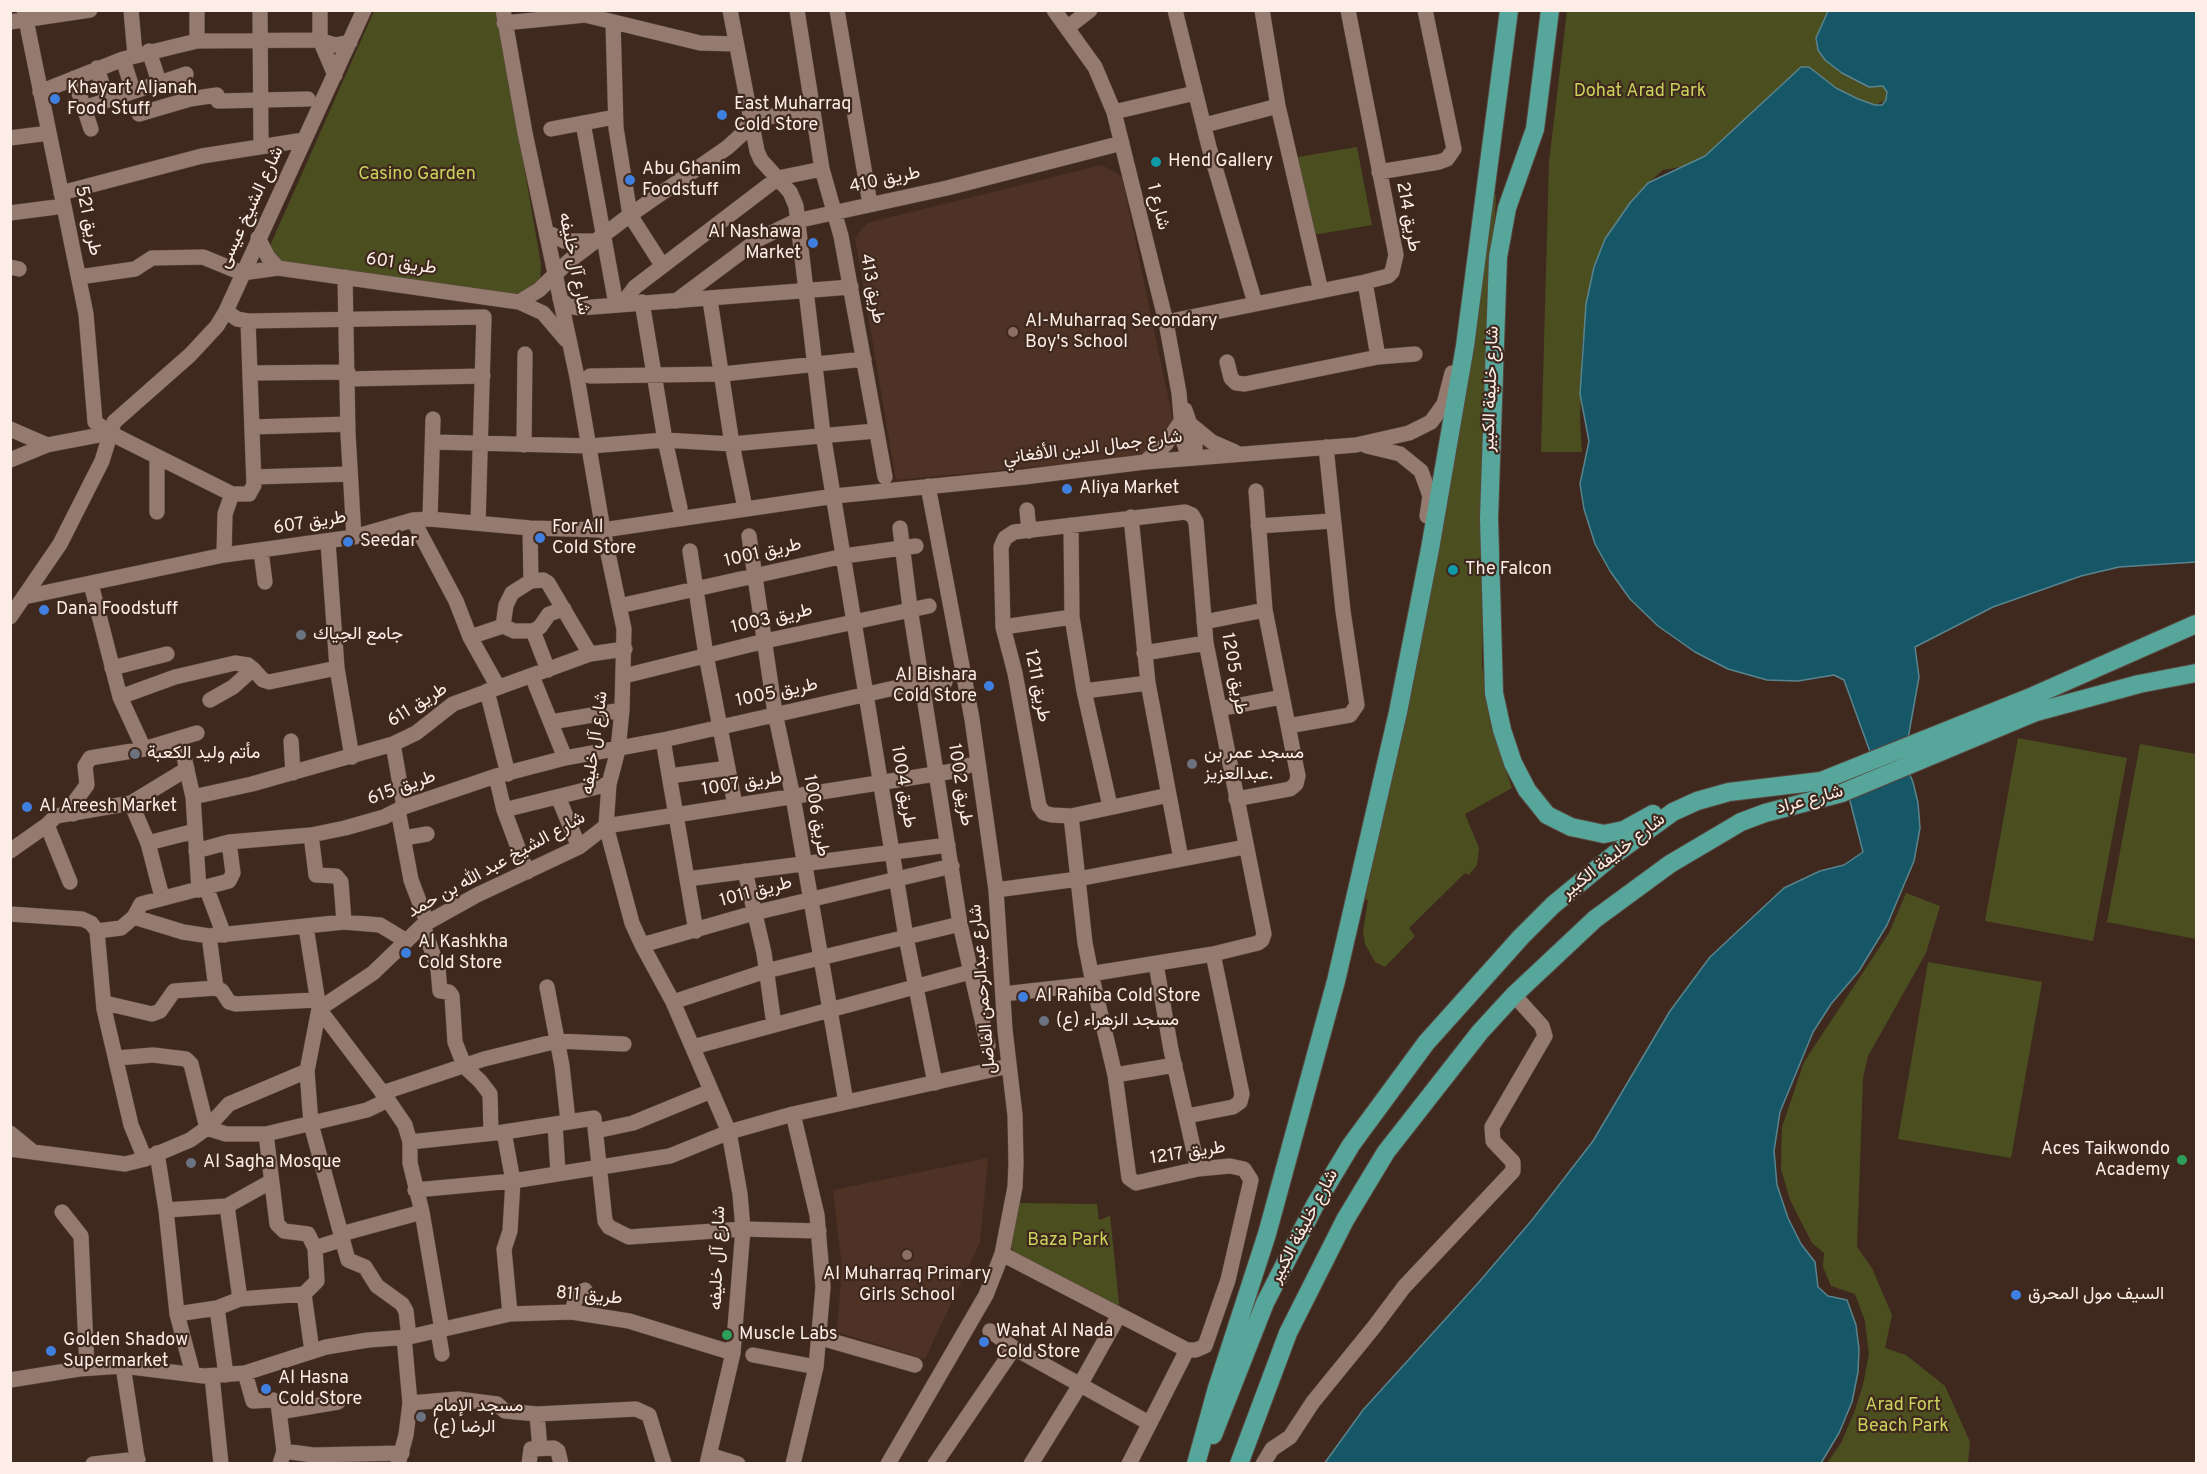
<!DOCTYPE html>
<html>
<head>
<meta charset="utf-8">
<style>
  body { margin:0 }
  #map { position:relative; width:2207px; height:1474px; overflow:hidden; background:#3f291f; font-family:Overpass,sans-serif }
  canvas { display:block }
  .frame { position:absolute; inset:0; border:12px solid #fceee7; pointer-events:none }
</style>
</head>
<body>
<div id="map">
<canvas width="2207" height="1474"></canvas>
<div class="frame"></div>
</div>
<script>
const g = document.querySelector('canvas').getContext('2d');
g.lineJoin = 'round';
function paint(path, color) {
  g.fillStyle = color;
  g.fill(path, 'evenodd');
}
function toPath(rows) {
  const path = new Path2D();
  for (const r of rows) {
    path.moveTo(r[0], r[1]);
    for (let i = 2; i < r.length; i += 2) path.lineTo(r[i], r[i + 1]);
  }
  return path;
}
function stroke(path, color, width, dash) {
  g.strokeStyle = color;
  g.lineWidth = width;
  g.lineCap = dash ? 'butt' : 'round';
  g.setLineDash(dash || []);
  g.stroke(path);
}
function write(font, color, halo, rows, align = 'center') {
  g.font = font + ' Overpass,Vazirmatn,sans-serif';
  g.lineWidth = 4.5;
  g.setLineDash([]);
  g.textBaseline = 'middle';
  g.strokeStyle = halo;
  g.fillStyle = color;
  for (const [text, x, y, turn = 0] of rows) {
    g.save();
    g.translate(x, y);
    g.rotate((+turn || 0) * Math.PI / 180);
    g.textAlign = isNaN(turn) ? turn : align;
    if (halo) g.strokeText(text, 0, 0);
    g.fillText(text, 0, 0);
    g.restore();
  }
}
paint(toPath([
  [1102,165,1122,177,1174,425,1147,456,896,480,855,238,867,223],
  [988,1158,980,1242,925,1359,837,1332,842,1267,833,1190]
]), '#4e3225');
paint(toPath([
  [374,11,497,11,541,264,540,281,526,292,512,294,286,268,269,248],
  [1567,11,1828,11,1816,38,1818,50,1825,60,1883,86,1887,92,1886,100,1875,105,1858,99,1836,88,1809,67,1705,156,1692,165,1663,170,1648,183,1605,239,1594,268,1582,344,1580,421,1582,452,1541,452,1549,162],
  [1357,147,1372,225,1313,235,1298,157],
  [1492,194,1496,195,1485,415,1482,665,1491,727,1512,788,1465,814,1479,848,1477,865,1469,875,1465,873,1409,928,1415,936,1385,967,1375,962,1365,944,1363,931,1368,900,1365,899,1390,785],
  [2018,738,2127,758,2093,941,1985,921],
  [2140,744,2196,754,2196,939,2107,922],
  [1906,893,1940,906,1926,953,1868,1056,1863,1078,1857,1247,1872,1268,1892,1315,1885,1348,1906,1355,1945,1386,1970,1442,1968,1463,1827,1463,1841,1443,1854,1413,1863,1385,1869,1354,1865,1321,1855,1294,1831,1286,1823,1267,1824,1253,1812,1243,1790,1200,1781,1169,1782,1127,1804,1062,1889,933],
  [1928,962,2042,982,2011,1158,1898,1139],
  [1019,1203,1097,1204,1099,1220,1110,1216,1120,1312,1015,1254,1011,1247]
]), '#4b4f20');
const water = toPath([
  [1828,11,2196,11,2196,562,2119,567,2081,576,1993,607,1915,647,1919,677,1904,761,1913,782,1918,803,1920,828,1914,861,1887,925,1859,971,1831,1004,1813,1032,1780,1112,1774,1151,1777,1185,1788,1218,1801,1244,1815,1262,1818,1287,1828,1296,1847,1300,1856,1325,1859,1349,1858,1372,1852,1402,1839,1433,1821,1463,1324,1464,1363,1410,1479,1282,1532,1220,1593,1141,1670,1011,1710,957,1784,888,1820,871,1844,865,1863,852,1846,785,1877,771,1844,680,1834,675,1798,681,1767,680,1728,669,1695,652,1658,626,1630,599,1610,571,1595,544,1584,509,1580,484,1589,441,1580,394,1586,304,1594,267,1605,239,1630,203,1648,183,1705,156,1801,67,1809,67,1836,88,1858,99,1875,105,1882,105,1886,100,1887,92,1883,86,1869,87,1842,73,1825,60,1818,50,1816,38,1828,11]
]);
paint(water, '#155767');
stroke(water, '#5a848d', 1.5);
const minor = toPath([
  [24,10,86,314,95,422,110,433,232,494],
  [131,10,135,55],
  [197,10,197,41],
  [260,10,261,146],
  [320,10,320,40,335,75],
  [503,10,525,133,577,377,603,530,624,629,622,710,618,750,609,784,606,826,632,923,642,945,673,1002,729,1132,740,1194,743,1229,733,1353,707,1464],
  [730,10,757,151,761,160,790,192,796,206,823,434,906,937,935,1083],
  [797,10,822,169,841,236,885,477],
  [837,10,870,204],
  [1054,10,1095,67,1114,112,1166,322,1179,393,1183,440,1189,458],
  [1175,10,1209,147,1255,303],
  [1262,10,1278,106,1321,291],
  [10,22,90,10],
  [613,22,616,128,630,215,662,265],
  [504,23,585,15,700,43,736,44],
  [1067,28,1090,10],
  [149,51,159,82],
  [123,59,133,91],
  [97,68,107,100],
  [74,78,91,129],
  [40,92,123,59,197,41,320,40,335,45,350,42],
  [84,108,186,74],
  [1114,112,1195,93],
  [139,114,190,99,217,95,218,101,308,99],
  [583,123,616,304],
  [1205,125,1278,106],
  [551,129,615,117],
  [10,138,49,133],
  [1379,172,1439,162,1447,159,1454,149,1425,10],
  [61,193,202,156,304,140],
  [10,213,64,206],
  [547,232,564,241,596,241],
  [258,238,268,257,278,268],
  [10,267,19,269],
  [242,273,278,268,519,302,543,313,566,340],
  [79,277,135,269,152,258,203,257,242,273],
  [345,277,348,434,354,537],
  [1365,282,1378,357],
  [560,299,568,306,580,308,851,287],
  [710,300,732,444,745,508],
  [676,301,759,239,796,221,947,188,1122,143],
  [519,302,539,290,569,261,630,215,728,147,741,135,751,120,813,109],
  [642,302,665,440,680,508],
  [623,303,635,287,778,178,822,169],
  [226,311,237,319,248,321,484,317,478,523],
  [1166,322,1365,282,1388,276,1392,272,1396,255,1348,10],
  [1227,362,1231,378,1236,383,1245,384,1378,357,1415,354],
  [250,373,348,372],
  [590,376,723,374,864,359],
  [348,379,483,376],
  [1185,410,1195,439,1195,457],
  [1190,424,1212,442,1235,452],
  [252,427,348,424],
  [10,429,47,445],
  [433,442,590,446,665,440,732,444,875,431],
  [524,445,525,354],
  [1367,446,1400,454,1421,471,1430,496,1427,516],
  [157,457,157,512],
  [10,460,47,445,110,433],
  [1146,461,1166,444,1181,421],
  [254,477,350,474],
  [1027,510,1029,531],
  [1131,517,1148,683,1181,859],
  [430,519,433,419],
  [413,520,456,601,470,637,498,687],
  [1071,525,1072,617,1084,691,1110,806],
  [1258,526,1332,521],
  [530,528,531,581,543,580,548,583,590,654],
  [900,528,910,608,960,924,988,1046],
  [749,536,775,713,793,797,846,1102],
  [328,542,337,668,352,757],
  [261,551,265,582],
  [690,551,706,655,735,805],
  [224,555,225,514,232,494,249,494,254,485,248,321],
  [91,584,120,697,144,749],
  [24,597,224,555,354,537,413,520,430,519,530,528,603,530,835,496,1024,477,1145,462,1356,445,1409,433,1431,422,1444,404,1452,373],
  [619,606,844,556,916,546],
  [10,617,60,544,102,461,114,422,190,355,217,326,226,311,364,10],
  [1204,622,1265,610],
  [503,626,514,631,533,631,540,627,549,614,564,609],
  [1003,627,1072,617],
  [533,631,548,670],
  [470,637,503,626,506,605,512,593,531,581],
  [1144,653,1206,643],
  [112,668,167,654],
  [532,676,565,758],
  [624,676,765,641,929,606],
  [487,691,508,774],
  [1084,691,1148,683],
  [120,697,175,677,235,663,248,665,253,669],
  [210,700,233,687,253,669,263,680,269,682,337,668],
  [1219,709,1282,697],
  [551,722,622,710],
  [1288,726,1350,715,1357,705,1343,611,1326,447],
  [180,739,193,797,199,890],
  [663,740,696,931],
  [291,741,293,773],
  [393,744,404,807],
  [496,776,504,810,527,872],
  [670,776,728,768],
  [193,797,252,784,393,744,416,733,453,704,590,654,625,649],
  [558,797,579,847],
  [1236,799,1290,789,1296,784,1298,776,1265,610,1256,491],
  [131,803,148,843,162,897],
  [398,810,411,880,427,922],
  [504,810,609,784],
  [73,814,73,804,87,785,85,766,90,758,144,749,197,733],
  [1071,816,1085,943,1092,978],
  [47,825,70,882],
  [311,835,316,875,336,876,341,882,344,922],
  [404,838,427,834],
  [148,843,195,831],
  [10,851,47,825,56,816,131,803,187,769],
  [196,851,229,842,311,835,345,828,384,817,404,807,496,776,565,758,663,740,921,682,945,682],
  [745,871,764,953,774,1025],
  [687,879,948,845],
  [206,887,224,935],
  [996,890,1078,879,1245,847],
  [10,914,82,919,91,923,97,931,104,1009,131,1125,145,1159],
  [134,917,183,932,209,936,344,922,380,925,405,940],
  [423,925,438,969,440,991,449,992,452,996,455,1042,460,1055,465,1067,480,1081,490,1094,491,1132],
  [97,931,121,928,134,917,141,904,229,881,233,873,229,842],
  [209,936,216,988],
  [642,945,754,913,952,866],
  [1156,964,1171,1050,1198,1169],
  [547,987,562,1066,568,1121],
  [216,988,222,991,229,1002,236,1004,316,1000],
  [1012,993,1092,984],
  [673,1002,766,971,960,924],
  [105,1003,152,1014,160,1011,174,991,216,988],
  [693,1047,970,972],
  [117,1058,153,1055,186,1059,191,1064,207,1128,226,1134,266,1134,367,1110,388,1100,319,1009,306,927],
  [307,1071,311,1124,348,1260,365,1267,377,1286,402,1304,406,1311,409,1337],
  [1115,1075,1175,1065],
  [382,1093,484,1059,557,1041,624,1044],
  [388,1100,405,1125,410,1142,410,1163,422,1212,442,1330],
  [1187,1116,1233,1107,1240,1102,1242,1094,1213,954],
  [555,1124,558,1173],
  [596,1131,633,1123,711,1091],
  [504,1132,513,1181,510,1231,504,1249,510,1314],
  [10,1133,32,1151],
  [266,1134,277,1224,284,1231,308,1234,315,1248,317,1281,304,1294,312,1351],
  [410,1142,504,1132,594,1118,605,1221,609,1227,629,1237,743,1229,819,1231],
  [10,1149,125,1164,145,1159,190,1140,207,1128,229,1104,307,1071,319,1009,373,973,423,925,477,895,579,847,606,826,954,771,978,762],
  [157,1153,166,1210,177,1314,193,1374],
  [415,1190,513,1181,670,1156,729,1132,793,1114,1009,1066],
  [227,1206,240,1299],
  [166,1210,227,1206,270,1182],
  [62,1212,81,1236,87,1368],
  [341,1234,422,1212],
  [315,1248,343,1239],
  [1002,1254,1187,1350,1196,1350,1205,1346,1228,1280,1251,1180,1244,1169,1230,1166,1198,1169,1136,1183,1129,1178,1115,1075,1092,978,1096,973,1213,954,1258,943,1262,940,1264,934,1206,643,1196,522,1192,515,1185,512,1014,532,1005,538,1001,547,1003,627,1015,673,1039,806,1044,813,1052,815,1071,816,1169,795],
  [217,1308,226,1375],
  [572,1312,576,1297,585,1290],
  [177,1314,217,1308,240,1299,304,1294],
  [438,1331,442,1354],
  [990,1331,1014,1348,1149,1423],
  [821,1338,915,1365],
  [753,1355,816,1367],
  [123,1366,138,1464],
  [245,1373,253,1401,273,1400,278,1403,284,1451,280,1464],
  [212,1376,221,1464],
  [10,1380,79,1369,123,1366,204,1376,245,1373,326,1347,368,1340,409,1337,510,1314,572,1312,629,1321,733,1353],
  [410,1403,458,1399,497,1404,505,1411,537,1414,636,1409,649,1415,664,1464],
  [279,1412,338,1402],
  [537,1414,540,1449],
  [284,1451,313,1455,402,1453],
  [709,1455,738,1464],
  [93,1464,138,1459],
  [398,1464,406,1435,410,1403,404,1337],
  [529,1464,531,1449,554,1448,558,1451,561,1464],
  [793,1464,816,1367,823,1287,817,1215,793,1114],
  [888,1464,986,1295,1002,1254,1015,1187,1016,1163,1015,1115,1005,1030,996,890,972,719,928,486],
  [935,1464,1014,1348],
  [1031,1464,1080,1385,1119,1315],
  [1129,1464,1187,1350],
  [1263,1464,1272,1449,1290,1437,1313,1402,1374,1327,1404,1287,1513,1171,1513,1162,1493,1141,1492,1127,1545,1036,1542,1026,1514,995]
]);
const major = toPath([
  [1550,10,1535,129,1507,208,1498,257,1489,518,1494,693,1502,730,1513,763,1527,790,1547,815,1571,827,1604,834,1624,830,1653,814],
  [1213,1435,1265,1303,1315,1205,1351,1145,1426,1043,1521,937,1553,905,1615,854,1673,812,1697,801,1729,792,1821,781,2033,696,2196,624],
  [1196,1464,1217,1388,1267,1234,1336,981,1398,712,1430,549,1465,346,1509,10],
  [1239,1464,1288,1333,1345,1220,1386,1152,1480,1032,1514,995,1595,919,1670,864,1741,822,1765,813,1842,793,2036,712,2139,684,2196,673]
]);
stroke(minor, '#59473e', 16);
stroke(major, '#59473e', 20);
stroke(minor, '#957b6f', 15);
stroke(major, '#57a69b', 18);
for (const [x, y, r, color] of [
  [55,99,6,"#3f7fe0"],
  [722,115,6,"#3f7fe0"],
  [1156,162,6,"#0f9aa8"],
  [630,180,6,"#3f7fe0"],
  [813,243,6,"#3f7fe0"],
  [1013,332,6,"#8d6e63"],
  [1067,489,6,"#3f7fe0"],
  [540,538,6,"#3f7fe0"],
  [348,542,6,"#3f7fe0"],
  [1453,570,6,"#0f9aa8"],
  [44,610,6,"#3f7fe0"],
  [301,635,6,"#6b7280"],
  [989,686,6,"#3f7fe0"],
  [135,754,6,"#6b7280"],
  [1192,764,6,"#6b7280"],
  [27,807,6,"#3f7fe0"],
  [406,953,6,"#3f7fe0"],
  [1023,997,6,"#3f7fe0"],
  [1044,1021,6,"#6b7280"],
  [2182,1160,6,"#2e9e5b"],
  [191,1163,6,"#6b7280"],
  [907,1255,6,"#8d6e63"],
  [2016,1295,6,"#3f7fe0"],
  [727,1335,6,"#2e9e5b"],
  [984,1342,6,"#3f7fe0"],
  [51,1351,6,"#3f7fe0"],
  [266,1389,6,"#3f7fe0"],
  [421,1417,6,"#6b7280"]
]) {
  const dot = new Path2D();
  dot.arc(x, y, r, 0, 2 * Math.PI);
  g.fillStyle = color;
  g.fill(dot);
  stroke(dot, '#3f291f', 2);
}
write('18px', '#fceee7', '#3f291f', [
  ["Khayart Aljanah",67,89],
  ["Food Stuff",67,110],
  ["East Muharraq",734,105],
  ["Cold Store",734,126],
  ["Hend Gallery",1168,162],
  ["Abu Ghanim",642,170],
  ["Foodstuff",642,191],
  ["Al Nashawa",801,233,"right"],
  ["Market",801,254,"right"],
  ["Al-Muharraq Secondary",1025,322],
  ["Boy's School",1025,343],
  ["Aliya Market",1079,489],
  ["For All",552,528],
  ["Cold Store",552,549],
  ["Seedar",360,542],
  ["The Falcon",1465,570],
  ["Dana Foodstuff",56,610],
  ["جامع الحِياك",313,635],
  ["Al Bishara",977,676,"right"],
  ["Cold Store",977,697,"right"],
  ["مأتم وليد الكعبة",147,754],
  ["مسجد عمر بن",1204,754],
  ["عبدالعزيز.",1204,775],
  ["Al Areesh Market",39,807],
  ["Al Kashkha",418,943],
  ["Cold Store",418,964],
  ["Al Rahiba Cold Store",1035,997],
  ["مسجد الزهراء (ع)",1056,1021],
  ["Aces Taikwondo",2170,1150,"right"],
  ["Academy",2170,1171,"right"],
  ["Al Sagha Mosque",203,1163],
  ["Al Muharraq Primary",907,1275,"center"],
  ["Girls School",907,1296,"center"],
  ["السيف مول المحرق",2028,1295],
  ["Wahat Al Nada",996,1332],
  ["Cold Store",996,1353],
  ["Muscle Labs",739,1335],
  ["Golden Shadow",63,1341],
  ["Supermarket",63,1362],
  ["Al Hasna",278,1379],
  ["Cold Store",278,1400],
  ["مسجد الإمام",433,1407],
  ["الرضا (ع)",433,1428]
], 'left');
write('18px', '#c9d35c', '#3f291f', [
  ["Dohat Arad Park",1640,92],
  ["Casino Garden",417,175],
  ["Baza Park",1068,1241],
  ["Arad Fort",1903,1406],
  ["Beach Park",1903,1427]
]);
write('18px', '#fceee7', '#3f291f', [
  ["طريق 410",885,181,-12],
  ["شارع 1",1157,207,76],
  ["شارع الشيخ عيسى",252,208,-65],
  ["طريق 214",1407,217,80],
  ["طريق 521",87,221,78],
  ["شارع آل خليفه",573,264,79],
  ["طريق 601",401,265,8],
  ["طريق 413",871,289,79],
  ["شارع خليفة الكبير",1492,389,-88],
  ["شارع جمال الدين الأفغاني",1093,449,-7],
  ["طريق 607",310,524,-9],
  ["طريق 1001",763,554,-13],
  ["طريق 1003",772,620,-13],
  ["طريق 1205",1233,674,80],
  ["طريق 1211",1036,686,79],
  ["طريق 1005",777,694,-12],
  ["طريق 611",418,706,-32],
  ["شارع آل خليفه",596,743,-82],
  ["طريق 1007",742,785,-9],
  ["طريق 1002",959,785,81],
  ["طريق 1004",902,787,81],
  ["طريق 615",402,789,-20],
  ["شارع عراد",1810,801,-15],
  ["طريق 1006",815,816,80],
  ["شارع خليفة الكبير",1614,857,-38],
  ["شارع الشيخ عبد الله بن حمد",497,866,-29],
  ["طريق 1011",756,893,-15],
  ["شارع عبدالرحمن الفاضل",984,989,-95],
  ["طريق 1217",1188,1154,-9],
  ["شارع خليفة الكبير",1305,1227,-62],
  ["شارع آل خليفه",719,1258,-88],
  ["طريق 811",589,1297,5]
]);
</script>
</body>
</html>
